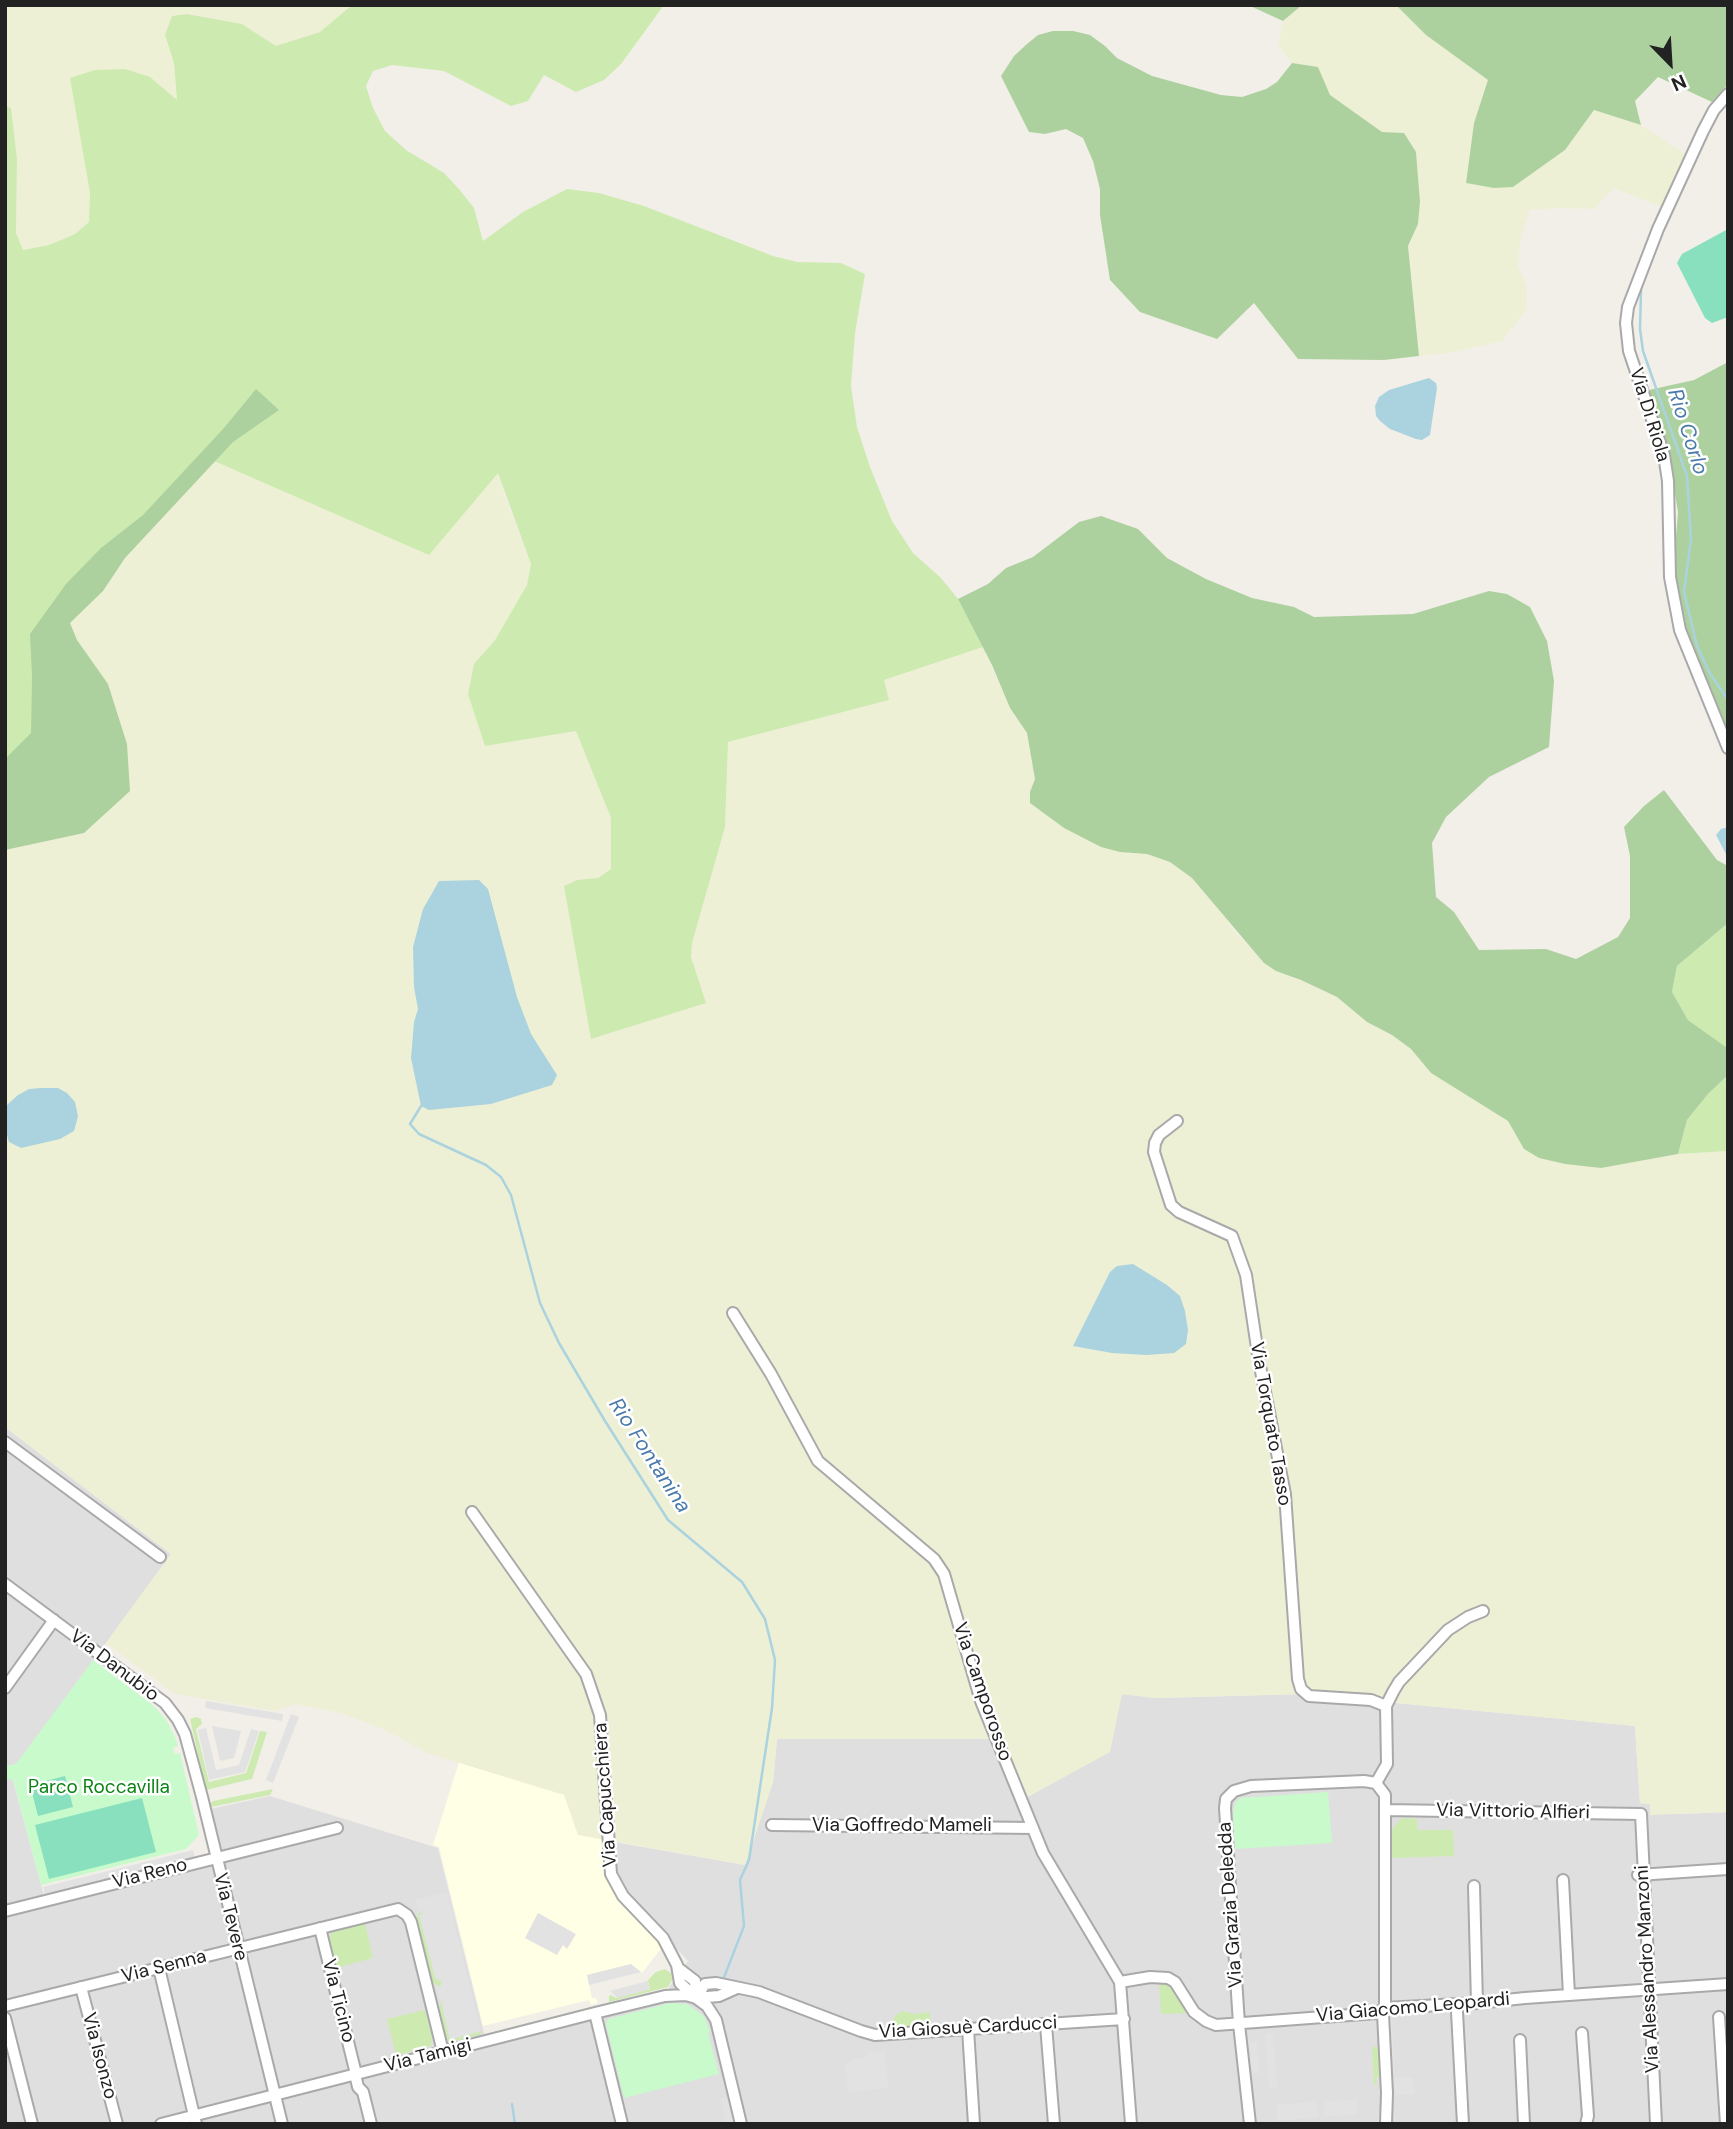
<!DOCTYPE html>
<html>
<head>
<meta charset="utf-8">
<style>
  body { margin:0 }
  #map { position:relative; width:1733px; height:2129px; overflow:hidden; background:#f2efe9; font-family:"DM Sans",sans-serif }
  canvas { display:block }
  .frame { position:absolute; inset:0; border:7px solid #222; pointer-events:none }
  .north { position:absolute; left:1635px; top:28px; width:70px; height:70px; -webkit-text-stroke:5px #fff; paint-order:stroke; rotate:156deg; font-size:19px; font-weight:700; line-height:28px; text-align:center; color:#222 }
  .north::after { content:''; display:block; margin:auto; width:24px; height:32px; background:#222; clip-path:polygon(50% 0,100% 100%,50% 72%,0 100%) }
</style>
</head>
<body>
<div id="map">
<canvas width="1733" height="2129"></canvas>
<div class="frame"></div>
<div class="north">N</div>
</div>
<script>
const g = document.querySelector('canvas').getContext('2d');
g.lineJoin = 'round';
function paint(path, color) {
  g.fillStyle = color;
  g.fill(path, 'evenodd');
}
function toPath(rows) {
  const path = new Path2D();
  for (const r of rows) {
    path.moveTo(r[0], r[1]);
    for (let i = 2; i < r.length; i += 2) path.lineTo(r[i], r[i + 1]);
  }
  return path;
}
function stroke(path, color, width, dash) {
  g.strokeStyle = color;
  g.lineWidth = width;
  g.lineCap = dash ? 'butt' : 'round';
  g.setLineDash(dash || []);
  g.stroke(path);
}
function write(font, color, halo, rows, align = 'center') {
  g.font = font + ' "DM Sans",sans-serif';
  g.lineWidth = 5;
  g.setLineDash([]);
  g.textBaseline = 'middle';
  g.strokeStyle = halo;
  g.fillStyle = color;
  for (const [text, x, y, turn = 0] of rows) {
    g.save();
    g.translate(x, y);
    g.rotate((+turn || 0) * Math.PI / 180);
    g.textAlign = isNaN(turn) ? turn : align;
    if (halo) g.strokeText(text, 0, 0);
    g.fillText(text, 0, 0);
    g.restore();
  }
}
paint(toPath([
  [5,1427,171,1554,11,1773,47,1907,224,1862,210,1809,270,1796,438,1848,486,2041,662,1997,688,1961,614,1883,614,1842,745,1865,773,1782,777,1739,999,1739,1121,1694,1156,1698,1304,1694,1635,1726,1640,1803,1650,1804,1683,1814,1728,1812,1728,2124,5,2124]
]), '#e0dfdf');
paint(toPath([
  [460,1759,599,1805,604,1871,607,1881,621,1903,663,1946,642,1973,631,1964,587,1975,592,1998,596,1998,598,2003,591,2005,589,2000,483,2026,439,1847,433,1845]
]), '#ffffe5');
paint(toPath([
  [5,5,352,5,320,32,276,46,242,24,187,14,172,16,165,35,174,63,177,101,150,77,71,78,90,193,89,222,75,234,49,245,23,250,16,233,17,159,11,108,5,106],
  [1302,5,1396,5,1426,35,1488,80,1474,123,1466,182,1513,187,1565,150,1593,110,1641,125,1691,158,1665,208,1613,188,1594,209,1561,208,1530,210,1521,238,1518,265,1527,287,1527,309,1502,341,1449,353,1419,356,1408,246,1418,224,1420,202,1416,152,1404,133,1382,132,1329,95,1318,67,1292,63,1278,45,1283,21],
  [205,457,498,472,504,494,531,564,527,585,495,640,474,664,485,746,576,731,611,818,611,869,598,878,577,880,564,886,592,1039,705,1003,691,957,692,943,725,827,728,742,889,700,884,680,983,647,1010,708,1027,733,1035,779,1030,792,1030,803,1064,828,1120,852,1147,854,1170,862,1192,878,1219,908,1236,933,1276,971,1301,980,1337,997,1367,1022,1392,1035,1411,1049,1431,1073,1508,1121,1524,1149,1539,1158,1565,1164,1601,1168,1678,1154,1728,1151,1728,1812,1650,1815,1650,1804,1640,1803,1635,1726,1304,1694,1155,1698,1122,1694,1110,1752,1026,1798,998,1739,777,1739,773,1782,745,1865,578,1835,564,1795,427,1753,385,1730,341,1713,296,1704,275,1711,175,1694,106,1643,171,1554,5,1427,5,758,43,739,30,634]
]), '#eef0d5');
paint(toPath([
  [352,5,664,5,621,64,604,80,576,92,544,75,528,101,511,106,444,71,392,65,373,71,366,86,373,108,385,131,406,150,444,173,459,189,474,208,483,241,523,212,567,189,599,193,644,206,773,256,797,262,841,263,865,274,855,333,851,386,857,427,870,467,892,521,913,553,941,578,958,599,983,647,884,680,889,700,728,742,725,827,692,943,691,957,706,1003,591,1039,564,886,577,880,598,878,611,869,611,818,576,731,485,746,468,694,474,664,495,640,527,585,531,564,498,473,429,555,205,457,65,612,43,739,5,758,5,106,11,108,17,159,16,233,23,250,49,245,75,234,89,222,90,193,70,78,95,70,125,69,150,77,177,100,174,63,165,35,172,16,187,14,242,24,276,46,320,32],
  [1728,923,1728,1066,1726,1047,1688,1020,1672,992,1677,966],
  [1728,1075,1728,1151,1678,1154,1687,1120,1708,1094],
  [196,1717,201,1719,202,1724,196,1729,209,1782,246,1773,260,1731,267,1732,252,1779,206,1790,190,1719],
  [273,1789,270,1795,211,1807,210,1804,213,1801],
  [1402,1818,1417,1819,1418,1830,1453,1830,1454,1856,1392,1858,1392,1829],
  [420,1910,442,1982,440,1987,433,1983,417,1918],
  [365,1923,373,1958,336,1968,329,1941,331,1933],
  [665,1969,671,1973,672,1980,668,1987,609,2002,609,1996,611,1995,616,1998,650,1989,648,1980,656,1972],
  [1159,1981,1170,1984,1190,2013,1161,2014],
  [443,1999,450,2039,481,2031,482,2034,448,2043,439,2007],
  [425,2010,432,2037,431,2045,427,2048,396,2055,387,2019],
  [902,2011,915,2014,929,2012,932,2024,911,2025,910,2027,892,2027,891,2023,896,2015],
  [1372,2047,1379,2047,1381,2077,1376,2078,1377,2085,1374,2085]
]), '#cdebb0');
paint(toPath([
  [1248,5,1302,5,1283,21],
  [1396,5,1728,5,1728,84,1712,102,1658,77,1635,101,1641,125,1594,110,1565,150,1513,187,1494,188,1466,183,1474,123,1488,80,1426,35],
  [1053,31,1073,31,1090,35,1105,46,1117,58,1152,76,1221,95,1242,97,1266,89,1277,82,1292,63,1318,67,1330,95,1382,132,1404,133,1416,152,1420,202,1418,224,1408,246,1419,356,1384,360,1298,359,1254,303,1217,339,1140,312,1110,280,1100,215,1100,189,1093,161,1083,138,1066,129,1045,134,1029,132,1001,76,1014,56,1027,44,1038,35],
  [1728,362,1728,741,1694,666,1677,599,1674,561,1678,512,1674,488,1640,392,1694,380],
  [256,389,279,410,233,442,125,558,103,591,70,623,77,640,108,684,127,744,130,791,84,833,5,850,5,759,31,733,32,676,30,634,66,584,101,548,143,515,224,428],
  [1101,516,1138,529,1167,558,1206,579,1252,598,1294,607,1314,617,1413,614,1489,591,1507,594,1530,607,1547,641,1554,681,1549,747,1489,777,1446,817,1432,843,1436,897,1454,912,1479,950,1546,949,1576,959,1618,937,1630,918,1630,856,1624,827,1644,806,1664,790,1717,860,1728,866,1728,923,1677,966,1672,992,1688,1020,1726,1047,1728,1075,1708,1094,1687,1120,1678,1154,1601,1168,1565,1164,1539,1158,1524,1149,1508,1121,1431,1073,1411,1049,1392,1035,1367,1022,1337,997,1301,980,1276,971,1264,963,1192,878,1170,862,1147,854,1120,852,1101,847,1064,828,1030,803,1030,792,1035,779,1027,733,1010,708,992,665,958,599,988,584,1006,568,1033,557,1079,522]
]), '#add19e');
paint(toPath([
  [93,1660,154,1706,167,1721,176,1739,178,1746,173,1748,175,1754,180,1753,199,1835,186,1849,41,1885,13,1779,5,1780,5,1766,16,1764],
  [1328,1792,1332,1843,1235,1849,1233,1814,1235,1804,1240,1798],
  [671,2003,687,2004,704,2016,710,2031,708,2033,719,2074,624,2098,606,2024,608,2019]
]), '#c8facc');
paint(toPath([
  [1728,229,1728,317,1712,323,1705,318,1677,263,1682,254],
  [65,1776,73,1807,38,1816,30,1785],
  [142,1798,156,1852,49,1879,35,1825]
]), '#88e0be');
paint(toPath([
  [206,1701,283,1714,282,1721,205,1708],
  [291,1714,299,1717,273,1783,266,1780],
  [212,1726,241,1731,234,1758,220,1761],
  [206,1728,216,1770,239,1765,251,1729,259,1731,245,1772,209,1780,198,1730],
  [193,1850,195,1858,45,1895,43,1887],
  [447,1892,481,2031,450,2040,442,2007,443,2000,441,2003,436,1985,440,1987,442,1982,435,1978,419,1915,423,1915,420,1910,419,1913,415,1900],
  [538,1913,576,1934,567,1949,563,1945,557,1955,525,1938],
  [631,1964,641,1972,589,1985,587,1975],
  [648,1981,650,1989,618,1998,610,1991],
  [1387,2016,1392,2016,1394,2073,1390,2073],
  [1273,2033,1277,2087,1269,2088,1265,2034],
  [1257,2041,1260,2073,1252,2074,1249,2042],
  [885,2051,888,2088,848,2092,845,2067,851,2059,863,2058,869,2052],
  [1414,2077,1414,2094,1392,2095,1391,2078],
  [728,2096,734,2124,726,2124,720,2098],
  [1357,2099,1358,2114,1324,2117,1323,2102],
  [1317,2101,1319,2117,1278,2121,1277,2105]
]), '#e2e2e2');
paint(toPath([
  [1429,378,1436,383,1437,388,1430,435,1422,440,1416,439,1390,429,1380,421,1376,416,1375,406,1379,397,1389,390],
  [1728,827,1728,858,1716,835,1721,829],
  [479,880,488,889,517,997,531,1034,557,1075,552,1085,491,1104,429,1110,421,1106,411,1058,414,1022,418,1009,414,987,413,947,423,909,439,881],
  [40,1088,58,1088,67,1093,75,1102,78,1116,74,1131,60,1139,21,1148,9,1142,5,1128,7,1105,18,1095,29,1089],
  [1133,1264,1167,1285,1180,1296,1185,1311,1188,1330,1186,1344,1174,1353,1147,1355,1112,1353,1073,1346,1110,1272,1117,1266]
]), '#aad3df');
stroke(toPath([
  [1641,290,1640,329,1643,351,1687,476,1691,539,1684,592,1697,646,1709,672,1728,700],
  [421,1106,410,1124,419,1134,486,1165,501,1177,511,1195,540,1303,559,1343,605,1421,668,1520,742,1582,765,1619,775,1660,772,1708,749,1860,740,1880,744,1926,723,1980],
  [512,2104,515,2124]
]), '#aad3df', 2.5);
const minor = toPath([
  [1728,94,1714,110,1703,131,1658,229,1628,307,1626,323,1629,351,1664,455,1668,481,1670,577,1680,630,1728,748],
  [1177,1121,1159,1135,1155,1143,1154,1152,1171,1205,1179,1212,1232,1236,1246,1275,1259,1361,1285,1494,1298,1679,1301,1689,1309,1696,1371,1700,1386,1706],
  [733,1313,771,1374,818,1461,934,1559,944,1574,981,1701,1043,1853,1120,1982,1131,2124],
  [5,1442,160,1557],
  [472,1512,586,1674,600,1715,611,1874,623,1896,663,1938,677,1965,680,1983,696,1998,695,1981,678,1968],
  [5,1584,165,1703,178,1720,185,1734,202,1797,282,2124],
  [5,1688,54,1620],
  [1376,1783,1385,1795,1385,2008,1383,2014,1387,2093,1386,2124],
  [1376,1783,1387,1764,1386,1706,1393,1692,1399,1682,1448,1630,1468,1617,1483,1611],
  [1385,1810,1641,1814,1656,2124],
  [772,1825,1033,1828],
  [1638,1875,1728,1869],
  [1563,1880,1569,1995],
  [1474,1886,1477,2003],
  [5,1911,337,1828],
  [320,1928,356,2074],
  [159,1968,196,2124],
  [1120,1982,1150,1977,1168,1978,1175,1982,1194,2012,1206,2021,1216,2025,1377,2013,1385,2008,1477,2003,1525,1998,1728,1984],
  [81,1987,117,2124],
  [696,1998,705,1984,716,1983,759,1992,861,2031,875,2035,1124,2019],
  [696,1998,719,1996,737,1988],
  [5,2006,398,1909,407,1915,411,1922,443,2052],
  [1457,2012,1463,2124],
  [595,2013,622,2124],
  [1719,2017,1726,2124],
  [5,2018,32,2124],
  [1046,2025,1054,2124],
  [968,2029,974,2124],
  [1582,2033,1588,2116,1586,2124],
  [1520,2040,1524,2124],
  [355,2074,358,2087,363,2092,371,2124],
  [161,2124,595,2013,665,1996,686,1995,696,1998,707,2006,716,2020,741,2124],
  [1250,2124,1239,2024,1225,1808,1226,1799,1234,1791,1251,1786,1364,1781,1376,1783]
]);
stroke(minor, '#a9a9a9', 14);
stroke(minor, '#fff', 10);
write('19px', '#222', '#fff', [
  ["Via Di Riola",1649,415,73],
  ["Via Torquato Tasso",1270,1424,80],
  ["Via Danubio",114,1666,37],
  ["Via Camporosso",982,1692,71],
  ["Via Capucchiera",606,1795,-94],
  ["Via Vittorio Alfieri",1513,1812,1],
  ["Via Goffredo Mameli",902,1826],
  ["Via Reno",150,1874,-14],
  ["Via Grazia Deledda",1231,1905,-94],
  ["Via Tevere",230,1917,76],
  ["Via Senna",164,1967,-14],
  ["Via Alessandro Manzoni",1648,1969,-93],
  ["Via Ticino",338,2001,76],
  ["Via Giacomo Leopardi",1413,2008,-5],
  ["Via Giosuè Carducci",968,2028,-3],
  ["Via Isonzo",99,2056,75],
  ["Via Tamigi",428,2056,-14]
]);
write('19px', '#0c8416', '#fff', [
  ["Parco Roccavilla",99,1788]
]);
write('italic 21px', '#4a7aab', '#fff', [
  ["Rio Corlo",1687,432,72],
  ["Rio Fontanina",649,1456,57]
]);
</script>
</body>
</html>
